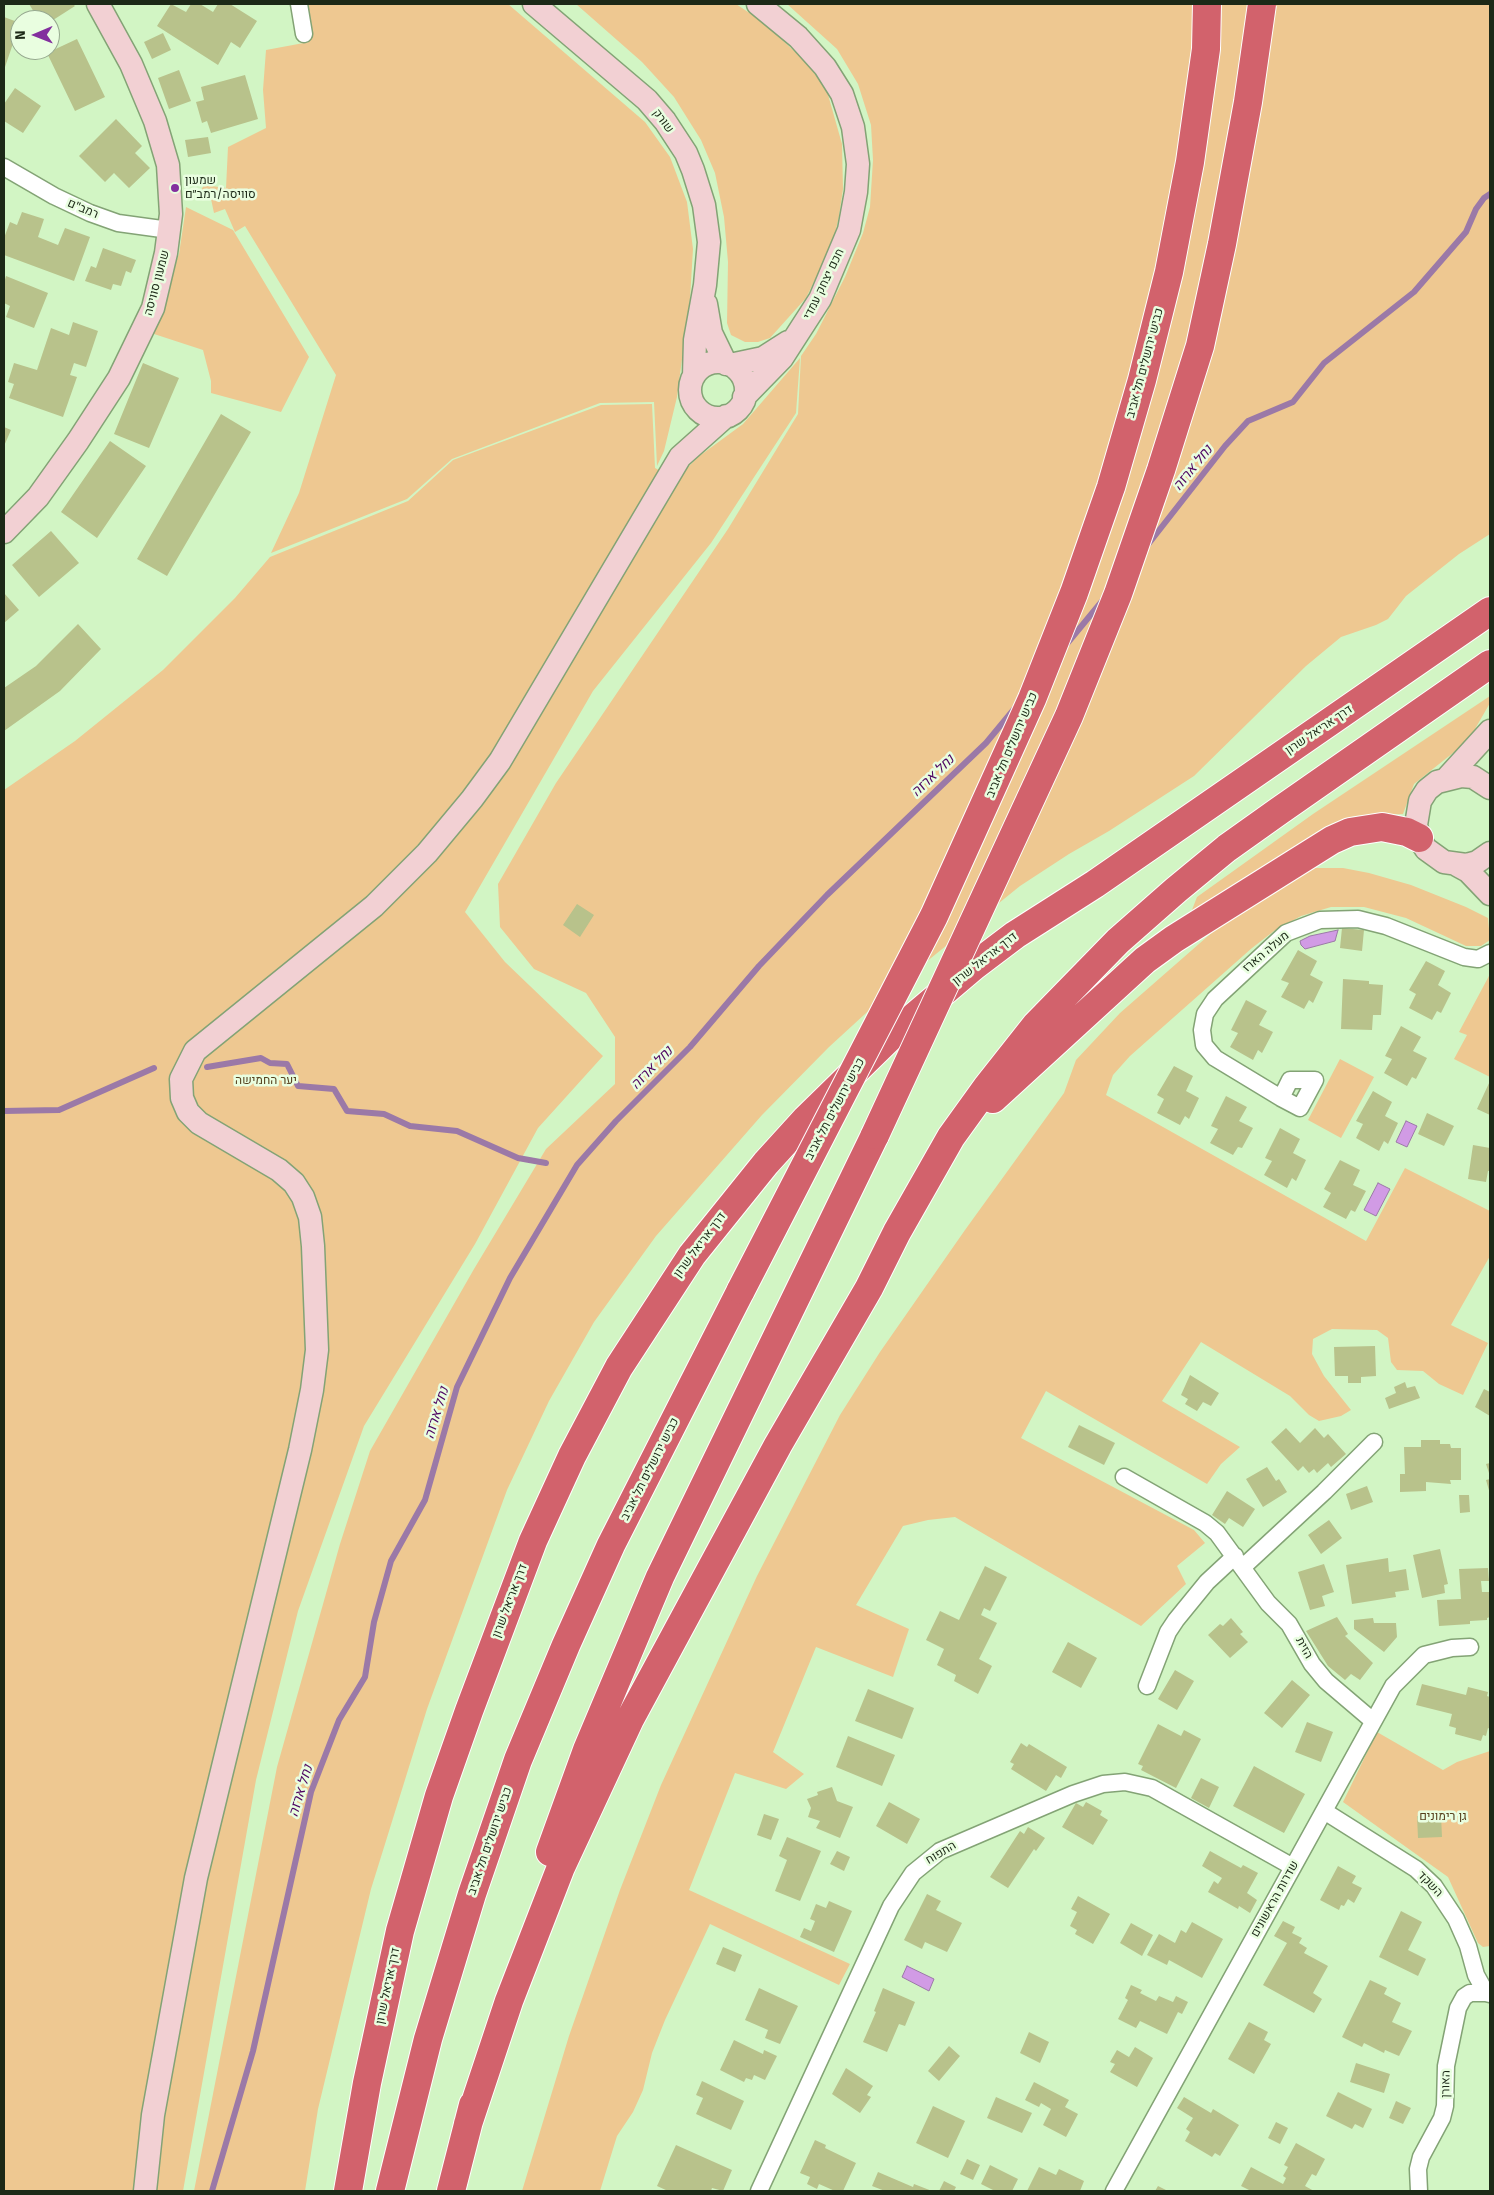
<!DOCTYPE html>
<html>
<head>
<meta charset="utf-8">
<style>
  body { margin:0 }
  #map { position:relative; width:1494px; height:2195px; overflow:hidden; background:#d2f5c4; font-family:"Fira Sans",sans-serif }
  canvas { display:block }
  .frame { position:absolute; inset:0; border:5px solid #1c2917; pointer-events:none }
  .north { position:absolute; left:10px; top:10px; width:50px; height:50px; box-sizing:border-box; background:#e9fee0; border:1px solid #97a990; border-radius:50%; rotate:269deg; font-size:14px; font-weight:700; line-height:20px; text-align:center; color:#1c2917 }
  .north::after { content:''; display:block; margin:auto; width:18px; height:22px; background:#832f9e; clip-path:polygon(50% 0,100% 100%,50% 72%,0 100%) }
</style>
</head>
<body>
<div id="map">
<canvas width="1494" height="2195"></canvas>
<div class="frame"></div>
<div class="north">N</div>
</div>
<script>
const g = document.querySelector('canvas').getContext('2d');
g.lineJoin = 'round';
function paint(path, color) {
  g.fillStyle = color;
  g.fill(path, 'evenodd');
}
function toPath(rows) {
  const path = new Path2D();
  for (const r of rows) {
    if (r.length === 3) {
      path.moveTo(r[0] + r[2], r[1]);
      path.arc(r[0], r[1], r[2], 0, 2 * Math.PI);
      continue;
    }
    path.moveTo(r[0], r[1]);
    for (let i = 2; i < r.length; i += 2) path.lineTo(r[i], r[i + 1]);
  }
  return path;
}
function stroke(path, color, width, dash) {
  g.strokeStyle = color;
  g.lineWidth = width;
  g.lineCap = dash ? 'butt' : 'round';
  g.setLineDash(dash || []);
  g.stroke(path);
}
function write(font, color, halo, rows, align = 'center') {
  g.font = font + ' "Fira Sans",Heebo,sans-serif';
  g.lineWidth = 5;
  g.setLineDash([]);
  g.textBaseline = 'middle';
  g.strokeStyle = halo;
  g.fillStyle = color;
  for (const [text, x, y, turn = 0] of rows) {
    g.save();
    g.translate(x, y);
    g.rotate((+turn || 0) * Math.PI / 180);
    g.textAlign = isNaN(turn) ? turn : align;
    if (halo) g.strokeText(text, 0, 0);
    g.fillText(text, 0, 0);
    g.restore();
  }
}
paint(toPath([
  [306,4,508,4,645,122,670,157,687,202,693,249,690,299,677,397,664,451,657,466,654,402,600,403,452,459,407,499,271,553,299,493,336,375,245,226,235,232,225,209,214,213,211,199,203,200,200,192,204,185,226,188,228,147,266,128,263,90,266,50,309,42],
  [576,4,736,4,763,22,807,63,827,91,842,144,843,189,839,216,833,243,806,298,770,338,758,342,745,342,731,335,727,323,728,262,724,217,715,173,701,140,674,97,642,62],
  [787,4,1490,4,1490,534,1459,554,1406,596,1388,619,1376,625,1341,637,1306,666,1194,776,1109,831,1069,854,1020,886,889,992,829,1047,762,1115,656,1236,594,1322,549,1401,507,1490,427,1709,371,1889,318,2109,305,2191,194,2191,277,1767,340,1544,370,1451,474,1269,546,1149,615,1084,615,1037,586,993,534,969,500,927,498,884,556,783,728,529,798,414,801,356,816,334,845,277,863,233,870,207,873,160,871,125,858,84,837,49],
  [186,207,233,230,309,357,281,412,211,393,211,381,203,350,151,333,179,254],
  [800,358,796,413,711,543,593,691,465,912,505,962,603,1056,538,1128,475,1244,364,1426,298,1611,256,1780,183,2191,4,2191,4,790,75,741,163,670,235,598,270,557,408,501,453,460,601,405,652,404,655,468,676,479,698,457,743,424],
  [1490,696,1490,703,1468,741,1414,784,1403,814,1355,816,1331,824,1190,915,1197,897,1313,814],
  [1313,868,1343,868,1369,873,1411,885,1466,907,1488,918,1490,940,1481,946,1466,946,1406,918,1364,907,1331,907,1301,916,1274,931,1252,948,1130,1056,1113,1075,1106,1095,1366,1241,1405,1168,1490,1211,1490,1256,1451,1325,1488,1343,1463,1395,1439,1384,1423,1371,1397,1370,1391,1362,1388,1338,1377,1330,1332,1329,1313,1339,1312,1354,1324,1376,1351,1410,1341,1416,1319,1421,1309,1415,1290,1396,1201,1342,1162,1401,1240,1447,1221,1464,1207,1484,1046,1391,1021,1438,1194,1530,1205,1543,1177,1566,1186,1584,1141,1626,955,1517,928,1520,903,1526,856,1605,909,1629,893,1677,816,1647,773,1752,804,1774,786,1789,735,1773,689,1890,850,1964,839,1985,710,1924,665,2020,652,2053,643,2090,633,2112,617,2136,600,2191,522,2191,569,2036,620,1890,661,1785,757,1576,840,1415,880,1352,965,1230,1064,1093,1076,1060,1120,1013,1216,929],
  [1490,974,1490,1077,1454,1059,1467,1035,1459,1032],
  [1340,1059,1374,1077,1341,1138,1308,1120],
  [1377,1732,1443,1770,1457,1762,1490,1751,1490,1946,1483,1947,1478,1943,1448,1877,1343,1802]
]), '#eec891');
const water = toPath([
  [1338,930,1335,941,1305,949,1301,945,1300,941,1310,936,1338,930],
  [1406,1121,1417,1126,1407,1147,1396,1142,1406,1121],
  [1378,1183,1390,1189,1376,1216,1364,1210,1378,1183],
  [907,1966,934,1979,929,1991,902,1977,907,1966]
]);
paint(water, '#d19be5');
stroke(water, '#9b79a7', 1);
stroke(toPath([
  [1146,547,1225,446,1248,421,1293,402,1324,363,1414,292,1466,232,1476,209,1484,198,1490,194],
  [1065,646,1103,600],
  [207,1067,261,1058,270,1063,287,1064,298,1086,334,1089,347,1111,384,1114,410,1126,457,1131,518,1158,546,1163],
  [4,1111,59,1110,154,1068],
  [212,2191,253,2051,311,1792,339,1720,365,1677,374,1622,391,1561,425,1500,457,1387,510,1278,577,1165,616,1121,690,1047,759,966,827,895,986,743,1015,708]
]), '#9b79a7', 6);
paint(toPath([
  [29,4,73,4,75,6,50,22,50,20,39,20],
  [171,4,186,12,191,4,200,4,213,12,218,4,230,4,257,21,240,48,231,42,218,65,157,26],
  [4,17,20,23,4,70],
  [163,33,171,50,152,59,144,42],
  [77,39,105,97,75,111,47,53],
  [179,70,191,101,169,109,158,78],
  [245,75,258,119,211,133,207,121,202,123,196,102,204,100,201,87],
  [15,88,41,106,23,133,4,121,4,104],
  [116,119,142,146,135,153,150,168,129,188,114,173,105,182,79,156],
  [208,137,211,153,188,157,185,140],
  [22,212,44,219,38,237,58,245,65,228,90,237,74,281,4,255,4,238,10,222,17,225],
  [103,248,136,260,131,273,126,271,121,286,113,284,111,290,85,281,91,266,96,268],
  [6,276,48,293,34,328,6,317,10,306,4,303,4,283],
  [73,322,98,331,86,367,74,363,70,375,77,377,63,417,9,398,14,384,8,382,14,363,37,370,51,328,69,335],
  [143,363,179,378,149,448,114,434],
  [221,414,251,432,167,576,137,559],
  [4,427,11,430,4,446],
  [110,441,146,466,97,538,61,512],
  [51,531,79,563,39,597,12,565],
  [4,593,19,610,4,623],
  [78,624,101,649,60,691,4,731,4,688,36,666],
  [577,904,594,915,580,937,563,925],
  [1342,928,1364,930,1362,951,1340,948],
  [1298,950,1317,961,1310,975,1323,982,1313,1003,1309,1000,1304,1009,1281,997,1289,983,1281,980],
  [1426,961,1445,971,1438,985,1451,993,1441,1013,1437,1011,1432,1020,1409,1008,1416,994,1409,990],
  [1343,979,1369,981,1369,984,1383,985,1381,1015,1373,1015,1372,1030,1341,1029],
  [1246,1000,1267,1011,1259,1025,1273,1032,1262,1053,1258,1050,1253,1060,1230,1047,1238,1033,1231,1030],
  [1401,1026,1421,1037,1413,1051,1427,1058,1416,1079,1412,1077,1407,1086,1384,1073,1392,1059,1385,1056],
  [1174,1066,1193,1076,1186,1091,1199,1098,1189,1119,1185,1116,1180,1125,1157,1113,1164,1099,1157,1095],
  [1490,1081,1490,1115,1477,1109],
  [1373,1091,1392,1102,1385,1116,1398,1123,1388,1144,1384,1141,1379,1151,1356,1138,1363,1124,1356,1121],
  [1226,1096,1247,1107,1239,1121,1253,1128,1242,1148,1238,1147,1233,1155,1210,1143,1218,1129,1211,1126],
  [1427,1113,1454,1126,1444,1146,1418,1134],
  [1280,1128,1300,1139,1293,1153,1306,1160,1296,1181,1292,1178,1287,1188,1264,1175,1272,1161,1265,1158],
  [1473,1145,1490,1148,1490,1171,1488,1171,1486,1182,1468,1179],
  [1340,1160,1360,1170,1353,1185,1366,1191,1355,1212,1351,1210,1346,1219,1323,1207,1331,1193,1324,1189],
  [1375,1346,1376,1376,1361,1377,1361,1383,1348,1383,1348,1376,1335,1376,1334,1347],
  [1190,1375,1219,1393,1211,1406,1203,1402,1197,1411,1185,1404,1188,1399,1181,1395],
  [1405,1382,1407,1388,1415,1386,1420,1398,1389,1409,1385,1398,1396,1393,1394,1387],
  [1484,1389,1490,1392,1490,1416,1475,1407],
  [1079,1425,1115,1443,1104,1465,1068,1447],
  [1286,1428,1300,1443,1315,1428,1324,1438,1328,1434,1346,1454,1331,1467,1328,1463,1317,1473,1314,1469,1309,1473,1303,1466,1298,1471,1271,1442],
  [1421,1440,1440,1440,1440,1444,1450,1444,1451,1448,1461,1448,1461,1480,1450,1480,1451,1484,1426,1482,1426,1491,1400,1492,1400,1474,1405,1474,1404,1447,1421,1447],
  [1490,1463,1490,1476,1486,1464],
  [1267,1467,1276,1481,1279,1479,1287,1492,1263,1507,1246,1479],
  [1490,1479,1490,1494,1486,1480],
  [1367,1486,1373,1502,1351,1510,1346,1494],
  [1227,1491,1255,1509,1243,1527,1229,1518,1225,1524,1212,1515],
  [1459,1495,1469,1495,1470,1512,1460,1513],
  [1329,1520,1342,1538,1321,1554,1308,1535],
  [1440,1549,1448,1584,1444,1585,1445,1593,1422,1598,1413,1555],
  [1388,1558,1389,1572,1406,1569,1409,1590,1395,1592,1396,1597,1352,1604,1346,1565],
  [1324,1564,1334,1592,1322,1596,1325,1606,1310,1610,1298,1572],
  [985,1566,1007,1577,990,1611,984,1608,981,1615,997,1623,979,1659,992,1666,978,1694,954,1681,956,1675,937,1665,944,1649,926,1640,940,1611,959,1620],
  [1488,1568,1489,1581,1481,1581,1482,1592,1490,1592,1490,1617,1487,1618,1487,1620,1470,1621,1470,1624,1439,1626,1437,1600,1461,1599,1459,1569],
  [1337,1617,1348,1634,1345,1636,1373,1663,1360,1680,1351,1674,1345,1680,1328,1666,1306,1631],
  [1231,1618,1243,1632,1240,1634,1248,1642,1230,1658,1208,1635,1220,1624,1223,1626],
  [1373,1618,1374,1623,1396,1623,1397,1637,1384,1652,1354,1629,1354,1620],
  [1068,1642,1097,1658,1081,1688,1052,1672],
  [1175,1670,1194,1681,1177,1710,1158,1699],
  [1292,1680,1310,1695,1282,1728,1264,1713],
  [1422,1684,1466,1695,1468,1687,1488,1692,1487,1696,1490,1697,1490,1729,1488,1728,1486,1736,1483,1735,1481,1741,1455,1734,1456,1728,1449,1726,1452,1714,1416,1705],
  [868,1689,914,1708,902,1739,855,1721],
  [1307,1722,1333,1732,1321,1762,1295,1752],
  [1158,1724,1181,1736,1184,1730,1201,1739,1176,1788,1141,1770,1143,1766,1138,1764],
  [848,1736,895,1755,882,1786,836,1767],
  [1021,1743,1027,1747,1029,1744,1067,1767,1061,1778,1056,1775,1046,1791,1011,1769,1014,1764,1010,1762],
  [1254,1766,1305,1794,1284,1833,1233,1806],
  [1201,1778,1219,1787,1209,1808,1191,1798],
  [832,1787,837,1801,853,1807,840,1838,816,1828,820,1821,808,1817,811,1808,807,1799,818,1795,817,1792],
  [889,1802,920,1819,907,1844,876,1826],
  [1086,1802,1102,1811,1100,1815,1108,1820,1093,1845,1062,1827,1076,1803,1083,1807],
  [764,1814,779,1819,771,1840,757,1835],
  [1441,1815,1442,1837,1418,1838,1417,1816],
  [1028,1827,1045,1838,1036,1851,1034,1849,1008,1888,990,1877,1020,1831,1024,1834],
  [787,1837,821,1851,800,1901,775,1891,787,1860,779,1856],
  [837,1851,850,1857,844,1871,830,1864],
  [1210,1851,1241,1868,1243,1865,1258,1873,1247,1893,1257,1900,1250,1913,1239,1906,1238,1909,1208,1892,1214,1881,1218,1884,1222,1878,1202,1866],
  [1338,1866,1356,1876,1352,1883,1362,1888,1354,1903,1348,1899,1344,1906,1341,1905,1339,1910,1320,1900],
  [927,1894,941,1901,936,1910,962,1923,947,1952,925,1942,922,1949,904,1940],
  [1078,1896,1110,1914,1093,1944,1075,1934,1077,1930,1070,1926,1077,1912,1071,1909],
  [829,1901,852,1911,834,1952,800,1937,804,1928,811,1931,815,1921,810,1919,816,1904,826,1908],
  [1401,1911,1422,1922,1408,1950,1426,1959,1418,1976,1379,1957],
  [1283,1921,1295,1927,1292,1933,1302,1938,1299,1943,1307,1948,1304,1953,1328,1966,1313,1993,1322,1999,1314,2013,1263,1985,1287,1943,1274,1936],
  [1192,1922,1223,1939,1202,1978,1169,1960,1167,1965,1147,1955,1159,1934,1175,1943,1181,1930,1186,1933],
  [1131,1923,1153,1935,1142,1956,1120,1943],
  [723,1947,742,1955,735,1972,716,1964],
  [1370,1980,1387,1988,1384,1994,1401,2003,1392,2022,1412,2031,1399,2056,1385,2050,1384,2053,1364,2043,1362,2047,1342,2037],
  [1131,1985,1142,1990,1140,1993,1156,2001,1159,1996,1173,2002,1176,1996,1188,2002,1182,2014,1178,2012,1167,2034,1140,2021,1136,2028,1118,2019,1128,2000,1125,1998],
  [759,1988,798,2006,780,2044,765,2038,768,2030,745,2020],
  [883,1988,915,2002,905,2026,899,2024,887,2052,863,2042,876,2012,874,2011],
  [1249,2022,1268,2032,1264,2040,1271,2044,1254,2074,1228,2059],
  [1029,2032,1049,2042,1040,2063,1020,2053],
  [734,2040,763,2054,764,2050,777,2056,765,2080,754,2075,752,2080,746,2078,744,2082,720,2070],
  [949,2046,960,2056,939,2081,928,2071],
  [1135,2047,1153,2058,1137,2087,1110,2072,1115,2064,1110,2062,1117,2050,1129,2057],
  [1356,2063,1390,2074,1384,2093,1350,2082],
  [846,2068,873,2086,867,2095,871,2097,860,2113,832,2094],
  [702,2081,744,2101,731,2130,696,2114,703,2098,696,2095],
  [1034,2082,1069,2100,1065,2107,1078,2114,1066,2137,1043,2125,1051,2109,1041,2103,1039,2107,1025,2100],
  [1338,2092,1372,2109,1363,2128,1355,2124,1352,2129,1326,2116],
  [996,2097,1032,2113,1022,2133,987,2118],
  [1184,2097,1211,2113,1213,2109,1239,2125,1220,2156,1215,2153,1212,2157,1185,2141,1190,2132,1186,2129,1193,2118,1177,2108],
  [1396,2101,1411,2108,1403,2124,1389,2118],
  [933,2106,965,2121,948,2158,916,2143],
  [1276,2122,1288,2128,1280,2144,1268,2138],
  [815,2140,826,2145,825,2148,856,2163,843,2191,835,2191,819,2184,817,2189,807,2184,810,2177,800,2173],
  [1296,2143,1325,2159,1316,2176,1312,2174,1305,2186,1314,2191,1251,2191,1241,2186,1251,2167,1283,2184,1286,2178,1283,2176,1288,2167,1284,2165],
  [676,2145,732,2170,723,2191,712,2188,711,2191,668,2191,657,2186],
  [967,2159,980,2165,973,2180,960,2174],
  [990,2165,1018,2179,1012,2191,995,2191,981,2184],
  [1039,2167,1056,2175,1059,2169,1084,2181,1080,2191,1027,2191],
  [878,2172,913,2187,914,2184,932,2191,885,2191,872,2186],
  [944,2181,956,2187,954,2191,939,2191],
  [1158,2186,1168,2191,1155,2191]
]), '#b8c28b');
const street = toPath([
  [299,4,304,34],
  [4,167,54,196,90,213,118,223,169,230],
  [1290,1080,1315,1080,1300,1108,1281,1098,1290,1080],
  [1281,1098,1215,1058,1204,1045,1202,1030,1205,1014,1215,999,1286,933,1320,920,1358,919,1386,926,1464,957,1478,959,1490,953],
  [1124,1477,1205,1523,1217,1533,1268,1603,1289,1624,1312,1664,1326,1681,1373,1721],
  [1243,1567,1324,1492,1374,1442],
  [1147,1686,1168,1632,1176,1620,1207,1582,1235,1556],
  [1324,1811,1416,1869,1434,1886,1456,1919,1468,1946,1476,1975,1486,1993,1490,1994],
  [759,2191,891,1906,913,1873,940,1851,1073,1794,1103,1784,1125,1782,1152,1788,1293,1867],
  [1114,2191,1393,1686,1424,1655,1452,1648,1470,1647],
  [1419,2191,1418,2169,1421,2157,1442,2118,1445,2106,1446,2066,1458,2008,1464,1997,1470,1993,1486,1993]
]);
const secondary = toPath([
  [534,4,647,100,665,121,686,153,693,170,704,205,709,242,705,285,695,340,694,376],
  [706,304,711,333,726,364],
  [718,390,28],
  [730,365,763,358,788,342],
  [744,397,782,358,820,299,849,230,856,192,858,164,853,127,842,94,825,67,798,37,758,4],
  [4,532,38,497,78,441,119,378,153,308,166,253,171,214,168,165,155,121,131,64,98,4],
  [1448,777,1490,731],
  [1490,788,1473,777,1461,776,1437,782,1427,790,1420,801,1416,825,1419,838,1426,849,1444,862,1466,865,1477,862,1490,853],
  [1457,865,1468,871,1490,894],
  [145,2191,153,2115,196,1878,300,1450,312,1390,317,1350,313,1246,310,1217,303,1197,294,1183,279,1170,199,1123,188,1112,182,1098,181,1079,195,1051,374,906,427,853,472,799,500,761,680,457,726,416]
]);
const highway = toPath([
  [993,1099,1145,960,1174,939,1332,840,1350,832,1382,827,1407,832,1419,838],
  [550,1852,587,1750,660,1577,875,1135],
  [468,2124,509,2001,561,1867,630,1719,778,1445,869,1288,897,1232,951,1137,987,1087,1036,1025,1118,941,1176,890,1227,848,1279,811,1490,664],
  [348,2191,367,2083,400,1931,439,1796,469,1711,533,1541,572,1456,619,1367,692,1255,766,1163,806,1119,889,1038,974,966,1015,935,1095,884,1490,611],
  [390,2191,428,2039,472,1894,518,1760,566,1645,611,1545,741,1290],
  [451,2191,473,2105]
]);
stroke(street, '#83a375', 19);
stroke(secondary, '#83a375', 25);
stroke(highway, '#fff', 30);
stroke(street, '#fff', 16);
stroke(secondary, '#f2d0d3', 22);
stroke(highway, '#d2626c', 28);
const highwayBridge = toPath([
  [875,1135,1069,716,1118,594,1161,470,1200,346,1222,244,1248,102,1262,4],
  [741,1290,934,916,1032,699,1074,593,1111,487,1142,380,1169,272,1190,162,1206,49,1207,4]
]);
stroke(highwayBridge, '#fff', 30, []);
stroke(highwayBridge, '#d2626c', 28);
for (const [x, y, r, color] of [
  [175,188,5,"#832f9e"]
]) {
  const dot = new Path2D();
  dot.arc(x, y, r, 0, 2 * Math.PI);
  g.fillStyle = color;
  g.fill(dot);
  stroke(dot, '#e9fee0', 2);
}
write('12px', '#1c2917', '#e9fee0', [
  ["שורק",663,121,53],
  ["רמב\"ם",83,209,23],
  ["שמעון סוויסה",157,283,-75],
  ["חכם יצחק עמדי",824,284,-64],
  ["כביש ירושלים תל אביב",1145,363,-75],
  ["דרך אריאל שרון",1319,730,-34],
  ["כביש ירושלים תל אביב",1012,745,-67],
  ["מעלה הארז",1266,952,-40],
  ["דרך אריאל שרון",985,959,-38],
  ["כביש ירושלים תל אביב",835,1109,-62],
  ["דרך אריאל שרון",700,1245,-53],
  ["כביש ירושלים תל אביב",650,1469,-63],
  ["דרך אריאל שרון",510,1601,-69],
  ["הזית",1304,1648,61],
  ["כביש ירושלים תל אביב",490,1841,-71],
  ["התפוח",941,1853,-31],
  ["השקד",1430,1884,46],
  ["שדרות הראשונים",1275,1899,-61],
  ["דרך אריאל שרון",388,1986,-78],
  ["האורן",1446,2084,-89]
]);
write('12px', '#1c2917', '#e9fee0', [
  ["שמעון",185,181],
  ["סוויסה/רמב״ם",185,195]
], 'left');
write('12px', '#553f1c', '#e9fee0', [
  ["יער החמישה",266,1081],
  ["גן רימונים",1443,1817]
]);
write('italic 14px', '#4e0562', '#e9fee0', [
  ["נחל ארזה",1193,468,-51],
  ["נחל ארזה",933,776,-44],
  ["נחל ארזה",652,1068,-46],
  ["נחל ארזה",437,1413,-73],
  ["נחל ארזה",301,1791,-73]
]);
</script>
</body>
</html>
